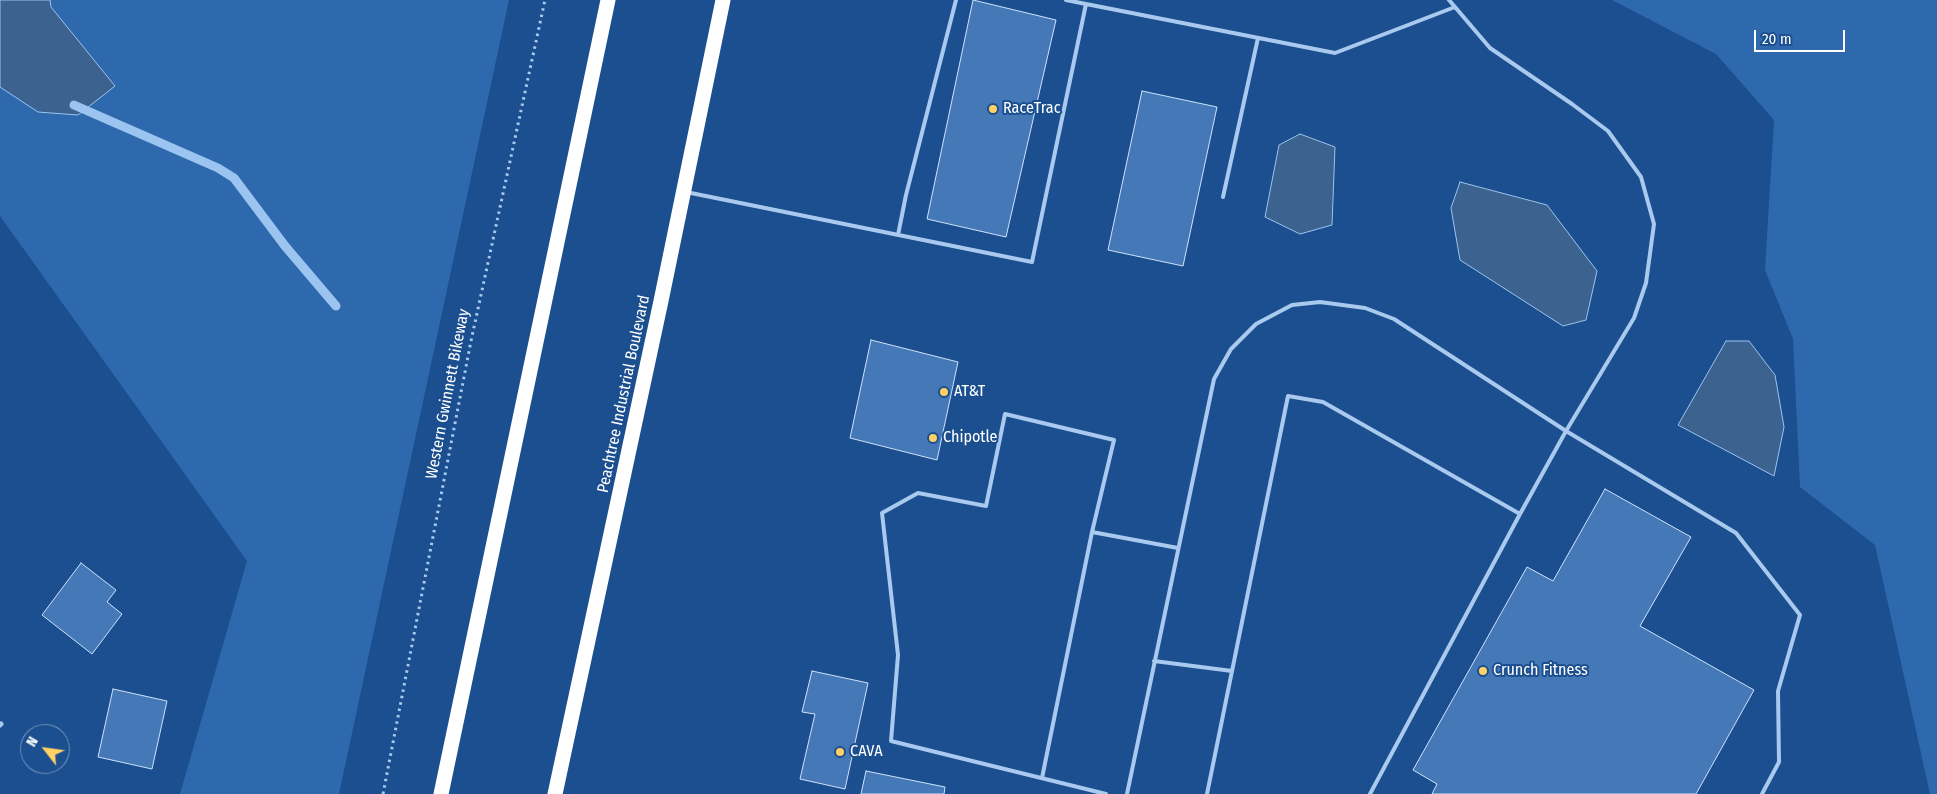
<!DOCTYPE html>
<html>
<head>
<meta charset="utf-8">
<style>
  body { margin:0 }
  #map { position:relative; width:1937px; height:794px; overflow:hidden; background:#1b4f8f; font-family:"Fira Sans Condensed",sans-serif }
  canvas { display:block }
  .north { position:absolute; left:20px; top:724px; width:50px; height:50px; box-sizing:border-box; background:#1b4f8f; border:1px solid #7695bc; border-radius:50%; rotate:300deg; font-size:14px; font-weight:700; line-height:20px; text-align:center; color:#fff }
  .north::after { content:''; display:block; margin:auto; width:18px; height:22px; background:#ffd166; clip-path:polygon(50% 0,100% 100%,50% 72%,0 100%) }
  .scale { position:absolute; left:1754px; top:30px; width:91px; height:22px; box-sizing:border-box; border:2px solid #fff; border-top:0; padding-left:6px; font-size:15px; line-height:18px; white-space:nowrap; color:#fff; -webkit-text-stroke:4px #1b4f8f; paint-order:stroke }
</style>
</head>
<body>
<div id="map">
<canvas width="1937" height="794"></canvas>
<div class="north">N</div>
<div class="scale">20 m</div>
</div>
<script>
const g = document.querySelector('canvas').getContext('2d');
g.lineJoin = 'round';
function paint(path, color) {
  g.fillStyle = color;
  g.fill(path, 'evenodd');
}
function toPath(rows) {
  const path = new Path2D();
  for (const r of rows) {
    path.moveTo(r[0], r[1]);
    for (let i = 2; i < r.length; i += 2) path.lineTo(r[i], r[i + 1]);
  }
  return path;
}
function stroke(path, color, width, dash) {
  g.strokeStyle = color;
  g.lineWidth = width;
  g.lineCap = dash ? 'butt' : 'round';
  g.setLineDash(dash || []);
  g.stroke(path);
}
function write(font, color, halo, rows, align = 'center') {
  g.font = font + ' "Fira Sans Condensed",sans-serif';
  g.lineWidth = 4;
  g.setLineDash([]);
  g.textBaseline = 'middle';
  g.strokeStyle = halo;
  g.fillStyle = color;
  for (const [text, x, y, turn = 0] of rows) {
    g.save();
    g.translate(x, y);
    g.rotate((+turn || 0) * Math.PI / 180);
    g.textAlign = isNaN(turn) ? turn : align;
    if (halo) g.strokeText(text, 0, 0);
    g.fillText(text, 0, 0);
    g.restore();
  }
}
paint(toPath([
  [0,0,509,0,339,794,180,794,247,561,0,216],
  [1612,0,1937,0,1937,794,1930,794,1875,545,1800,487,1793,339,1765,270,1774,120,1716,54]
]), '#2e69ad');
const water = toPath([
  [0,0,50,0,51,7,115,86,78,115,38,112,0,87,0,0],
  [1300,134,1335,147,1332,225,1300,234,1265,217,1279,145,1300,134],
  [1460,182,1547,205,1597,271,1586,320,1563,326,1460,260,1451,208,1460,182],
  [1726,341,1749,341,1775,375,1784,427,1774,476,1678,425,1726,341]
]);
paint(water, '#3c6290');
stroke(water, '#9cc4f0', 1);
stroke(toPath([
  [74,105,218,168,234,178,285,246,336,306]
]), '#9cc4f0', 9);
const building = toPath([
  [973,0,1056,20,1006,237,927,219,973,0],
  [1142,91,1217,107,1183,266,1108,250,1142,91],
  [871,340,958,362,937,460,850,438,871,340],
  [1605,489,1691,537,1640,626,1754,690,1696,794,1432,794,1437,784,1413,770,1527,567,1553,581,1605,489],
  [81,563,116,590,107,602,122,614,92,654,42,615,81,563],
  [812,671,868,683,845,789,800,779,815,714,802,712,812,671],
  [113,689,167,701,152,769,98,757,113,689],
  [866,771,945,787,944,794,861,794,866,771]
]);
paint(building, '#4478b7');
stroke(building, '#cfe3fa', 1);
stroke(toPath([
  [383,794,471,341,545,0]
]), '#a9c9ee', 3, [2.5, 4]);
stroke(toPath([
  [1066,0,1086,4],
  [686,192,1032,262,1086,4,1335,53,1455,7],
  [1223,197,1258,38],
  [898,235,906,195,956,0],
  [1154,661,1232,671],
  [1042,778,1092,532],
  [1106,794,891,741,898,655,882,513,918,493,986,506,1005,414,1114,440,1092,532,1178,548],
  [1127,794,1214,379,1231,349,1256,324,1292,305,1320,302,1365,308,1394,319,1566,431,1736,533,1800,615,1778,691,1779,762,1762,794],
  [1207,794,1288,396,1323,402,1520,514],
  [1370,794,1520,514,1566,431,1634,318,1646,283,1654,224,1641,177,1608,131,1572,104,1490,48,1449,0]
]), '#a9c9ee', 4);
stroke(toPath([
  [0,725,1,724]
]), '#a9c9ee', 5);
stroke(toPath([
  [441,794,608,0],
  [555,794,661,301,723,0]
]), '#fff', 15);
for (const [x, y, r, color] of [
  [993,109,5,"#ffd166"],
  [944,392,5,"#ffd166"],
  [933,438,5,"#ffd166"],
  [1483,671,5,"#ffd166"],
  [840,752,5,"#ffd166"]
]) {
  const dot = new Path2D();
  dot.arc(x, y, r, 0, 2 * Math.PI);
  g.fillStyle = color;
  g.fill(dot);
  stroke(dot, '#1b4f8f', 2);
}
write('16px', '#fff', '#1b4f8f', [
  ["RaceTrac",1003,109],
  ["AT&T",954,392],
  ["Chipotle",943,438],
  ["Crunch Fitness",1493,671],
  ["CAVA",850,752]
], 'left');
write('16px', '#fff', '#1b4f8f', [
  ["Western Gwinnett Bikeway",448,394,-79],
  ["Peachtree Industrial Boulevard",624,394,-78]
]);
</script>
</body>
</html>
